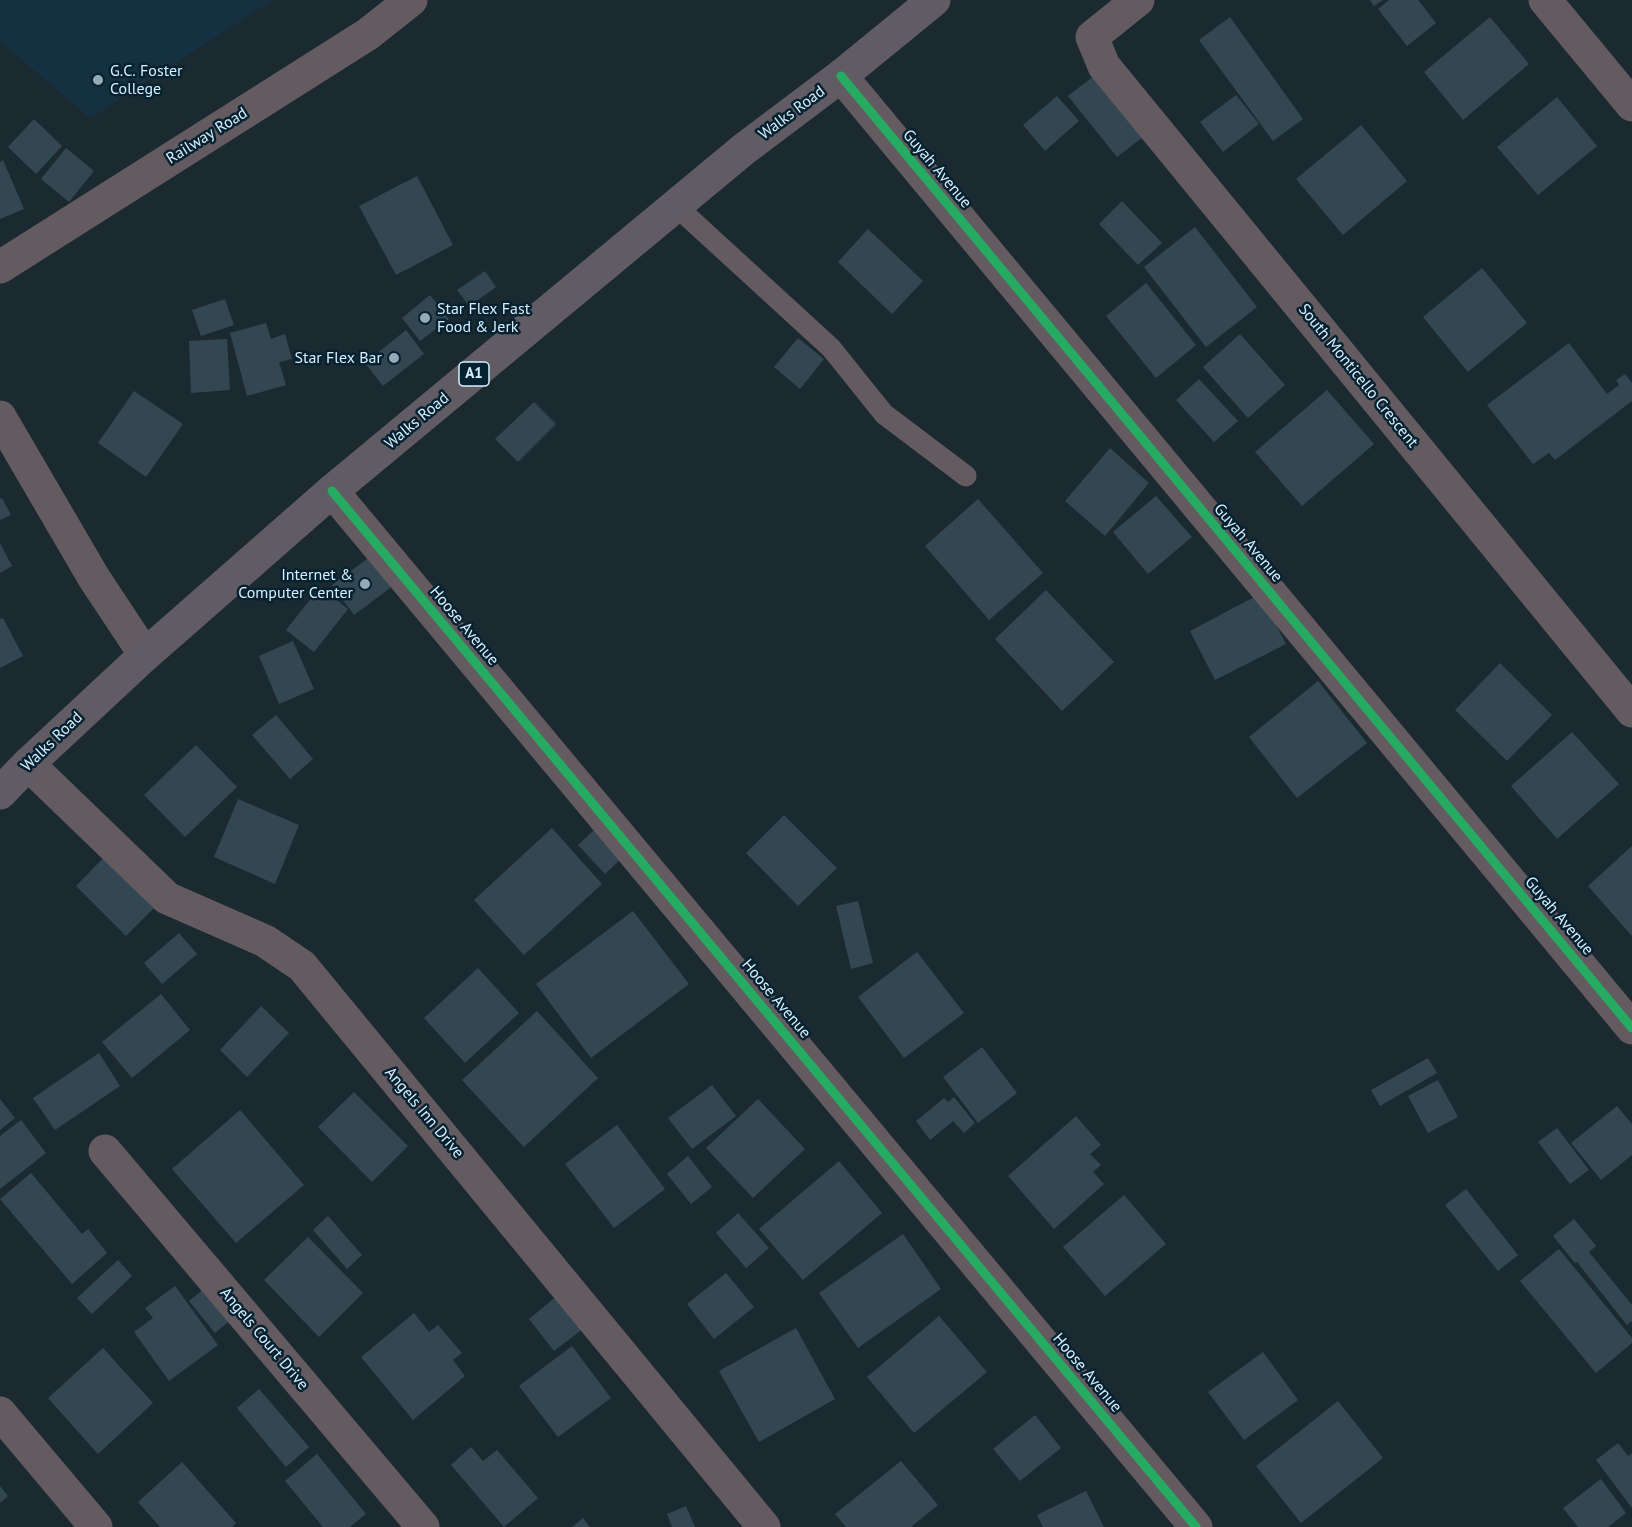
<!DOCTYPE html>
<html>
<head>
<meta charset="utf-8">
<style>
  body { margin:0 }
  canvas { display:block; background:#1b2931 }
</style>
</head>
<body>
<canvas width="1632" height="1527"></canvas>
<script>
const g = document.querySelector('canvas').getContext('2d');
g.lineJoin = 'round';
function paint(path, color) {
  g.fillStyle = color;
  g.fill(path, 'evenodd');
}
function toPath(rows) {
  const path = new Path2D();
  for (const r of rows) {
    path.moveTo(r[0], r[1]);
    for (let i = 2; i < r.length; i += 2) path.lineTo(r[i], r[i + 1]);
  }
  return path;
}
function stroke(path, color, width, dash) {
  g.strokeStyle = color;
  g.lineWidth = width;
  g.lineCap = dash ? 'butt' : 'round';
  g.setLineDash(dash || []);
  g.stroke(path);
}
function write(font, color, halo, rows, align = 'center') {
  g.font = font + ' "PT Sans",sans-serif';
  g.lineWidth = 5;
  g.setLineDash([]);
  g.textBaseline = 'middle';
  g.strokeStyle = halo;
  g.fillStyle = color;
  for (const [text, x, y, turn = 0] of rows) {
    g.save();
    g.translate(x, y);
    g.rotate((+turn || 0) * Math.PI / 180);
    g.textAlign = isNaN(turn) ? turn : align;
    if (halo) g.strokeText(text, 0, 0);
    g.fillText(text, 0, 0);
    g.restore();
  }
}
paint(toPath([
  [0,0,273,0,90,118,0,41]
]), '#153141');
paint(toPath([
  [1370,0,1383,0,1374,6],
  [1389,0,1418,0,1436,23,1407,46,1378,9],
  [1230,17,1303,119,1273,141,1199,40],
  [1490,17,1529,64,1463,120,1424,72],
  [1095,75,1143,137,1117,157,1068,96],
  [1236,95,1259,124,1223,152,1200,122],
  [1057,96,1079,121,1045,151,1023,125],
  [1557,97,1597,146,1538,195,1497,147],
  [34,119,62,146,36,174,8,147],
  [1361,125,1407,181,1343,235,1296,179],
  [66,148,94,171,69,202,41,179],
  [3,160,24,209,0,219,0,162],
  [417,176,453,245,396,275,359,206],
  [1122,201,1162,243,1138,265,1099,224],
  [1195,227,1257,307,1206,347,1144,267],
  [868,229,923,281,892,314,838,262],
  [1482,268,1527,323,1468,372,1423,317],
  [485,271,496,287,469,306,457,290],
  [1146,283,1196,345,1156,378,1106,316],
  [430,295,449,319,420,341,402,318],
  [225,299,234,325,201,336,192,310],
  [266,323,271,339,285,334,292,359,279,362,286,385,247,396,230,333],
  [406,330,424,354,383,386,365,363],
  [1240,334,1285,385,1248,418,1203,367],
  [798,338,824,359,800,389,774,367],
  [227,339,230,390,191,393,189,341],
  [1569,343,1607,394,1619,385,1616,380,1625,374,1632,383,1632,401,1555,460,1549,453,1533,464,1487,405],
  [1199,379,1238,421,1214,442,1176,400],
  [1327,390,1374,444,1302,506,1255,452],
  [134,391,183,424,146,477,98,443],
  [534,402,556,424,518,462,495,439],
  [1110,448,1149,483,1105,536,1065,501],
  [1156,496,1192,537,1148,574,1113,532],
  [2,498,11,515,0,520,0,499],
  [978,499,1043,573,989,620,925,546],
  [0,543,12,566,0,573],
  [375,553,397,583,354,615,332,585],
  [320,587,348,609,314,652,286,630],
  [1046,590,1114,662,1062,711,995,639],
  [1260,594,1286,644,1215,680,1190,631],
  [3,618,23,656,0,668,0,619],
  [293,641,314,689,279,704,259,656],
  [1500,663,1552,715,1507,761,1455,710],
  [1318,681,1367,743,1297,798,1249,737],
  [276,715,313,759,290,779,252,735],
  [1572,732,1619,784,1557,839,1511,786],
  [196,745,237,787,185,837,144,795],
  [238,799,299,825,275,884,214,857],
  [784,815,837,868,798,906,746,853],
  [552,828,602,884,524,955,474,900],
  [596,828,623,857,605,874,578,845],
  [1632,846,1632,936,1588,886],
  [108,853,159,903,126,936,76,886],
  [858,901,873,963,851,969,836,906],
  [633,911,689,984,591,1058,536,984],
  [179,933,197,954,162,984,144,963],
  [917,952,964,1013,904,1058,858,997],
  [478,968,519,1013,465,1063,424,1018],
  [161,994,190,1030,132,1078,102,1042],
  [261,1006,289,1033,247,1077,220,1050],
  [537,1011,598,1078,524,1147,462,1080],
  [982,1047,1017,1093,978,1123,943,1077],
  [99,1053,120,1086,55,1130,33,1098],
  [1428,1058,1437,1073,1380,1106,1371,1090],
  [1438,1080,1458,1117,1428,1133,1408,1096],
  [712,1085,736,1116,692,1149,668,1118],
  [354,1092,408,1146,372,1182,318,1127],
  [954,1097,975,1123,964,1133,953,1121,930,1140,916,1121,944,1098,948,1102],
  [0,1099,15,1118,0,1130],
  [758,1099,805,1149,753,1198,706,1148],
  [1617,1106,1632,1124,1632,1155,1601,1180,1571,1143],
  [240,1110,304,1185,236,1243,172,1169],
  [1076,1116,1101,1145,1090,1154,1101,1165,1093,1172,1104,1184,1054,1229,1008,1176],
  [21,1120,46,1153,0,1189,0,1136],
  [617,1125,665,1189,614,1228,565,1164],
  [1557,1128,1589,1170,1570,1184,1538,1142],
  [688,1156,712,1187,691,1204,667,1174],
  [839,1161,882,1213,803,1280,759,1229],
  [31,1173,82,1234,88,1229,107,1253,72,1284,0,1199],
  [1466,1189,1518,1255,1498,1271,1445,1205],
  [1124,1195,1166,1244,1105,1296,1063,1247],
  [738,1213,769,1248,746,1268,716,1233],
  [328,1216,362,1255,347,1269,313,1230],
  [1574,1219,1596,1246,1589,1252,1632,1305,1632,1321,1627,1325,1577,1262,1575,1263,1553,1236],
  [903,1234,941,1289,858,1348,819,1293],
  [308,1237,363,1293,319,1337,264,1280],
  [1559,1249,1632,1338,1632,1343,1596,1373,1520,1281],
  [118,1260,132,1276,92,1314,77,1298],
  [726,1273,754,1307,714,1339,687,1304],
  [175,1286,218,1345,169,1381,134,1332,153,1318,145,1308],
  [206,1287,232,1319,215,1333,189,1301],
  [558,1295,584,1328,554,1351,529,1319],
  [414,1313,429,1332,438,1325,462,1353,453,1360,465,1376,413,1420,361,1357],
  [939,1316,987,1372,914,1433,867,1377],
  [796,1328,835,1399,759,1442,719,1371],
  [572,1346,611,1398,558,1437,519,1386],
  [103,1348,153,1403,98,1454,48,1398],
  [1263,1352,1298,1400,1244,1440,1208,1392],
  [259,1389,309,1447,286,1467,237,1408],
  [1338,1401,1383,1458,1301,1523,1256,1466],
  [1035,1415,1061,1448,1020,1481,993,1449],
  [1618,1443,1628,1456,1632,1453,1632,1508,1596,1460],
  [471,1447,483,1461,497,1450,538,1498,504,1527,451,1465],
  [317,1454,366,1514,350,1527,323,1527,285,1481],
  [901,1461,938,1505,911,1527,846,1527,835,1514],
  [182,1462,236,1523,232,1527,160,1527,138,1502],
  [1601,1479,1626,1513,1608,1527,1578,1527,1563,1508],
  [0,1486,8,1496,0,1503],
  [1086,1491,1104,1527,1043,1527,1037,1515],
  [686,1506,695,1527,672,1527,667,1514],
  [583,1518,590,1527,572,1527]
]), '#334752');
stroke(toPath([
  [676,206,831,348,884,414,966,476]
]), '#645b61', 21);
stroke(toPath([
  [1138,0,1092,37,1104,66,1632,711],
  [1545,0,1632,105],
  [841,76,1632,1028],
  [0,267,368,34,411,0],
  [0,417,94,578,145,655],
  [332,491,1196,1527],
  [28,764,167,898,265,941,302,966,764,1527],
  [105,1151,423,1527],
  [0,1413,96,1527]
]), '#645b61', 33);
stroke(toPath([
  [0,793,28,764,145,655,332,491,744,149,841,76,934,0]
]), '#615c63', 33);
stroke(toPath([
  [841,76,1632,1028],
  [332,491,1196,1527]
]), '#26ab63', 9);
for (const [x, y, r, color] of [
  [98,80,6,"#95aab6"],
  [425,318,6,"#95aab6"],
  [394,358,6,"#95aab6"],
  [365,584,6,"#95aab6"]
]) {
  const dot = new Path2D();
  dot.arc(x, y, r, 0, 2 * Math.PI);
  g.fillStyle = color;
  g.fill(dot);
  stroke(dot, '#062230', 2);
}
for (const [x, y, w] of [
  [474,374,30]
]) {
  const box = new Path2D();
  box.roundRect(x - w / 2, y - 12, w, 24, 4.5);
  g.fillStyle = '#062230';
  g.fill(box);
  stroke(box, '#d7effe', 1.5);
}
write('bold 15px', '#d7effe', null, [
  ["A1",474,374]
]);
write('16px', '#d7effe', '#062230', [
  ["G.C. Foster",110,71],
  ["College",110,89],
  ["Star Flex Fast",437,309],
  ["Food & Jerk",437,327],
  ["Star Flex Bar",382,358,"right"],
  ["Internet &",353,575,"right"],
  ["Computer Center",353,593,"right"]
], 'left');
write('16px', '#d7effe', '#062230', [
  ["Walks Road",792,113,-37],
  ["Railway Road",207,136,-32],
  ["Guyah Avenue",937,169,50],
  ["South Monticello Crescent",1358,376,51],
  ["Walks Road",417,421,-40],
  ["Guyah Avenue",1248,543,50],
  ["Hoose Avenue",464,626,50],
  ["Walks Road",52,742,-44],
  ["Guyah Avenue",1559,916,50],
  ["Hoose Avenue",776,999,50],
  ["Angels Inn Drive",424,1113,50],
  ["Angels Court Drive",264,1339,50],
  ["Hoose Avenue",1087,1373,50]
]);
</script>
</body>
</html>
